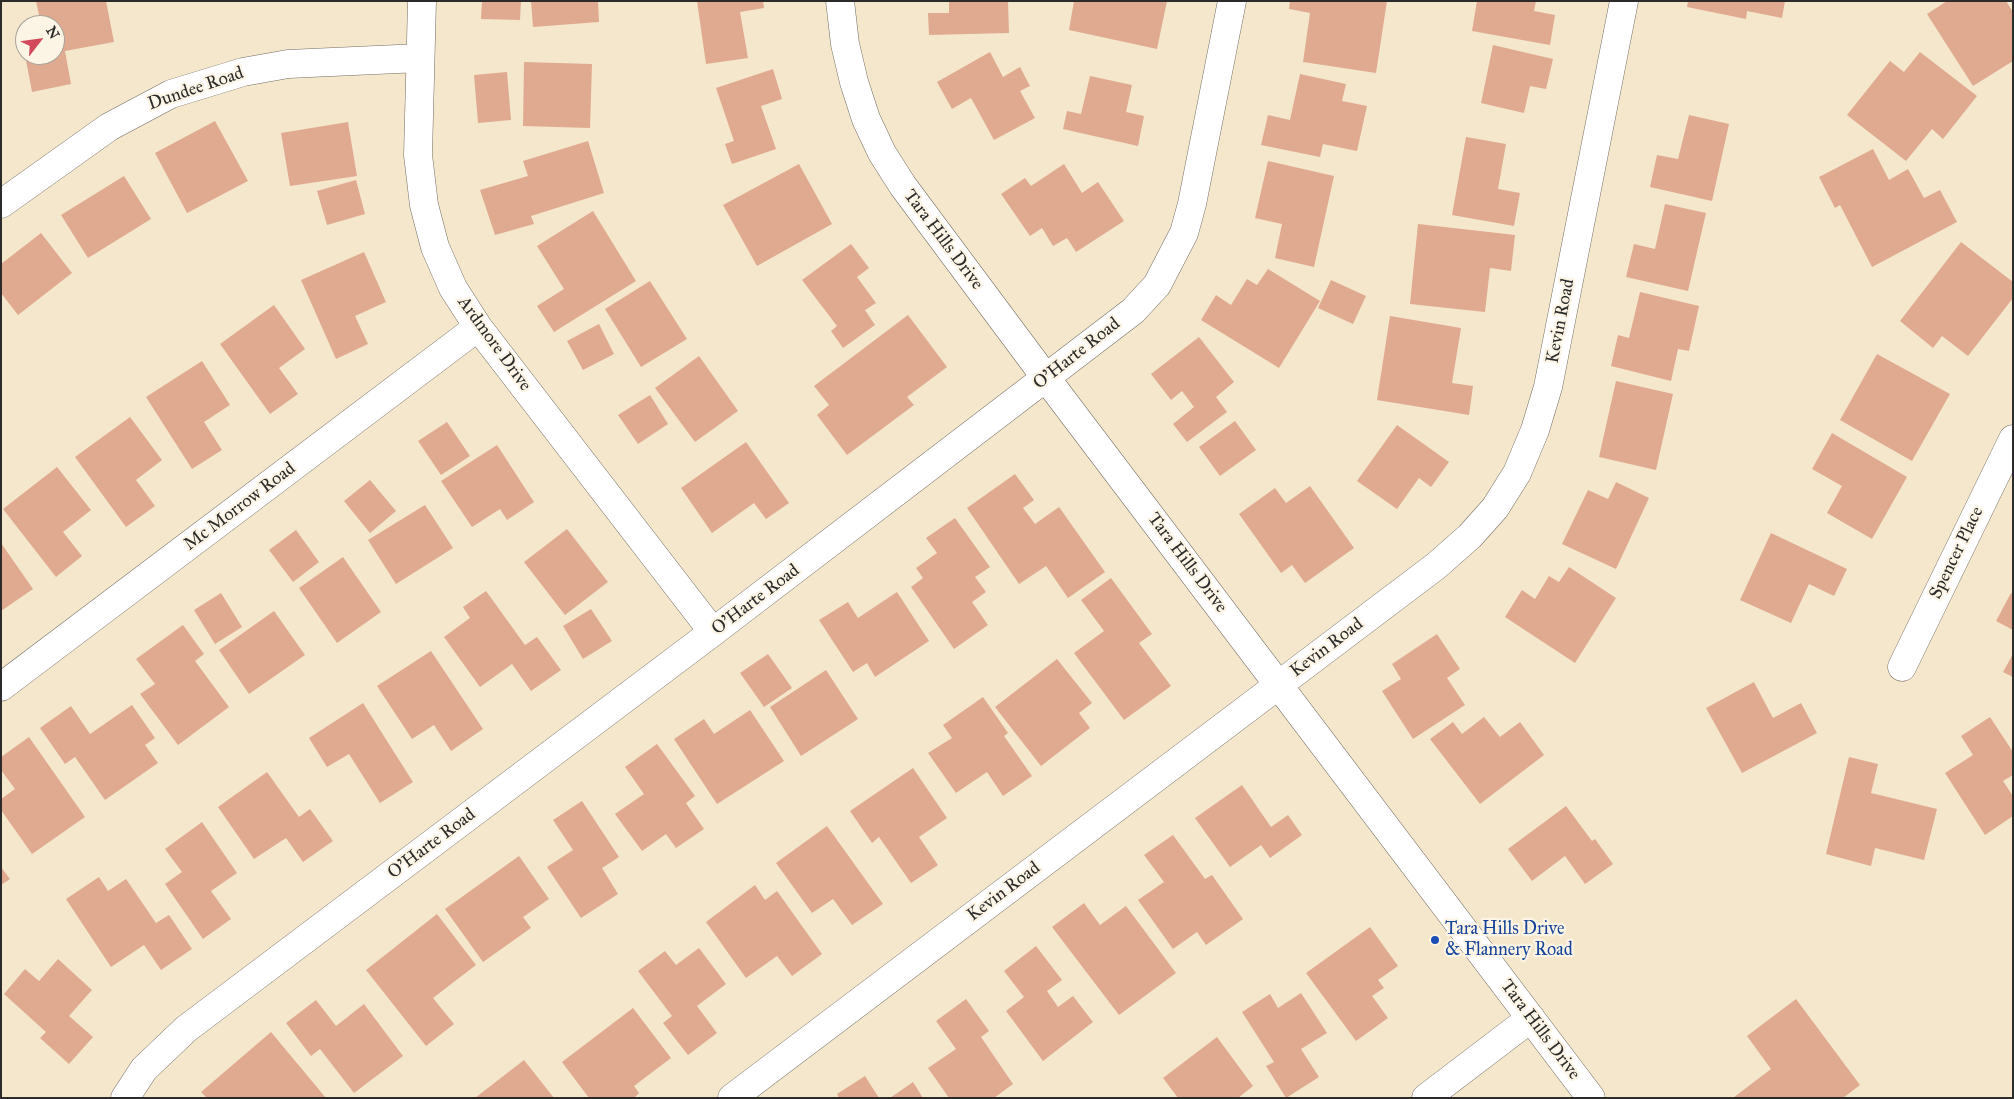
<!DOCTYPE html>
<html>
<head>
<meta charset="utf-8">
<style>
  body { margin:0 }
  #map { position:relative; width:2014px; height:1099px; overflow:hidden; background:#f5e7cc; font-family:"IM FELL Great Primer",serif }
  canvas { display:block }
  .frame { position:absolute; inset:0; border:2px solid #2b2b2b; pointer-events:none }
  .north { position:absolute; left:15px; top:15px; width:50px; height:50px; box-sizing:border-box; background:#fcf5e5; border:1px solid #a8a49b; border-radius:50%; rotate:60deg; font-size:14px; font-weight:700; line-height:20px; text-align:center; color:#2b2b2b }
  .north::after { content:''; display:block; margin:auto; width:18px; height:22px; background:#d1495b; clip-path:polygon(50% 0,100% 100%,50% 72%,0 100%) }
</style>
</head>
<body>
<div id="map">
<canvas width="2014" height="1099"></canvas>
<div class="frame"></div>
<div class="north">N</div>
</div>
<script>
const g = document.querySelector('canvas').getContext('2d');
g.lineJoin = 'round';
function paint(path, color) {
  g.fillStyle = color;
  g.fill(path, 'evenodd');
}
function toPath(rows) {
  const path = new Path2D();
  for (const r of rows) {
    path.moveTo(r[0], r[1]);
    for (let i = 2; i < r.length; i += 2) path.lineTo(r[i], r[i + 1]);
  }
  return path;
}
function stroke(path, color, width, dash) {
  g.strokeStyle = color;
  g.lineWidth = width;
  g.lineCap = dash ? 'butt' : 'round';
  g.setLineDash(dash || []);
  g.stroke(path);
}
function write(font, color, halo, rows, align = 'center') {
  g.font = font + ' "IM FELL Great Primer",serif';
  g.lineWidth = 4.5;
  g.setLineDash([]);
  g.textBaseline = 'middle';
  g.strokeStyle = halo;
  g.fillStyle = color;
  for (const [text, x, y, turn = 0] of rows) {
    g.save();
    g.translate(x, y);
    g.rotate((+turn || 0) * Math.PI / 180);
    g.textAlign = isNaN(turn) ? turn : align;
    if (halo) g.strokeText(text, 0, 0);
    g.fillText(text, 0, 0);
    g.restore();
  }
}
paint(toPath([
  [36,1,106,1,114,42,65,51,71,84,32,92,25,55,55,55,55,25,41,25],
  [482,1,521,1,520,20,481,19],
  [531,1,598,1,599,22,533,27],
  [697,1,763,1,764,8,740,12,748,58,706,64],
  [949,1,1008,1,1009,33,929,35,928,13,949,13],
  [1074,1,1167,1,1157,49,1069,30],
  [1290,1,1387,1,1376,73,1303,62,1310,13,1289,9],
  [1477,1,1536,1,1534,11,1555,15,1550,45,1472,31],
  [1688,1,1785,1,1782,18,1747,11,1746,19,1687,7],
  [1947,1,2006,1,2013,12,2013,61,1973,86,1927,14],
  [1493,45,1553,59,1546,89,1530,86,1524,113,1481,103],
  [990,52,1003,77,1020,67,1030,86,1020,91,1035,118,994,140,971,98,952,109,937,82],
  [1920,52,1977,96,1943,139,1932,129,1906,161,1847,115,1890,61,1904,72],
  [524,62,592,64,590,128,523,126],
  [773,69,782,99,761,106,776,149,732,164,725,144,734,141,716,88],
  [507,72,511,120,478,123,474,75],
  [1300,74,1346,84,1342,101,1367,106,1357,151,1323,144,1320,157,1261,145,1268,115,1290,120],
  [1090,76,1132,85,1126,112,1144,116,1138,146,1063,129,1067,111,1081,114],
  [1689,115,1729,124,1712,201,1650,187,1657,155,1678,159],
  [215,121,248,181,187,213,155,153],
  [348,122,357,176,290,186,281,133],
  [1466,137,1506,144,1498,189,1520,193,1514,226,1452,215],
  [588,141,604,193,531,216,534,224,495,235,480,190,528,176,523,161],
  [1873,149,1889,180,1908,169,1924,198,1940,190,1957,222,1872,267,1840,205,1835,208,1819,177],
  [1268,161,1334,176,1314,267,1275,258,1282,224,1255,218],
  [799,164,832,224,757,266,723,205],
  [1064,164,1082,193,1098,182,1124,221,1076,252,1067,238,1053,246,1042,228,1030,236,1001,194,1025,178,1031,186],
  [124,176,151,219,88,258,61,215],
  [356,180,365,214,327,225,317,191],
  [1665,204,1706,213,1688,291,1626,277,1634,244,1655,249],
  [593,211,636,281,554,332,537,306,564,289,537,246],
  [1418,224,1515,235,1511,271,1490,268,1485,312,1410,304],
  [41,233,72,273,18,315,1,293,1,264],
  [1961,242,2013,282,2013,298,1968,356,1942,336,1933,348,1900,321],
  [851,244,869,268,857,277,876,303,865,310,875,325,843,348,831,331,837,326,802,280],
  [364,252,386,302,355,316,368,344,336,359,301,280],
  [1268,269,1320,301,1279,368,1201,320,1216,295,1231,305,1247,279,1257,285],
  [1331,280,1366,296,1353,324,1318,308],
  [650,281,687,339,641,367,605,309],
  [1640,292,1699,306,1689,351,1678,349,1671,381,1611,366,1618,335,1629,338],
  [274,305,305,349,279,368,298,394,270,414,220,344],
  [908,315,947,367,907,397,914,405,847,455,817,415,829,405,814,386],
  [1390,316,1461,328,1452,383,1473,386,1469,415,1377,400],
  [599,324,614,354,583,370,567,341],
  [1199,337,1234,382,1216,397,1227,412,1187,442,1173,424,1194,407,1182,391,1171,400,1151,374],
  [1877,354,1950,394,1912,461,1840,420],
  [699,356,738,411,695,442,655,388],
  [202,361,230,405,204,422,222,450,192,469,146,397],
  [1616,381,1673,394,1656,470,1599,457],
  [650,395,668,424,638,444,618,415],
  [130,417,162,460,136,480,155,506,126,527,75,457],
  [1235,421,1256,450,1220,476,1199,447],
  [447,422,470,456,441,475,418,441],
  [1397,425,1449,462,1431,487,1419,478,1397,509,1357,481],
  [1832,433,1907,477,1872,539,1827,513,1842,486,1812,469],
  [746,442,789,503,766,519,754,503,712,533,681,488],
  [497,445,534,502,507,520,500,509,472,527,441,481],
  [57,467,91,510,63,532,82,556,56,577,3,509],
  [1015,474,1034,500,1023,508,1035,524,1059,507,1105,572,1068,598,1046,566,1019,584,967,508],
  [370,480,396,511,370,533,344,501],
  [1616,482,1649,498,1616,569,1562,544,1588,490,1608,499],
  [1310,486,1354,548,1305,583,1292,565,1281,573,1239,514,1275,488,1286,503],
  [425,505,453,548,396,584,368,540],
  [955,518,990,567,975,577,986,592,972,602,988,625,954,649,911,587,923,578,916,568,937,553,926,538],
  [567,529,608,582,565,615,524,562],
  [296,530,319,562,293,582,269,550],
  [1771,533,1847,569,1834,596,1809,584,1791,623,1740,600],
  [1,543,33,589,1,611],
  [343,557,381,612,337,643,299,588],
  [1569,567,1616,598,1575,663,1505,617,1522,590,1535,599,1549,576,1559,582],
  [1111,578,1152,634,1139,643,1171,686,1124,720,1074,653,1104,631,1081,600],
  [486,591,525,645,537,637,561,670,531,691,512,664,480,687,444,637,470,618,463,607],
  [897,592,929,641,875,677,867,663,853,672,819,620,848,602,858,618],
  [221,593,242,627,215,644,194,610],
  [2011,593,2013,594,2013,630,1996,621],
  [591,609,612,641,583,659,563,626],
  [274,611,305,655,249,694,219,650],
  [183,625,204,654,195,661,229,707,178,745,140,694,155,684,136,659],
  [1437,634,1460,669,1447,678,1465,705,1413,739,1382,691,1401,679,1392,664],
  [431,651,483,729,451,751,434,725,412,739,377,686],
  [768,654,792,688,764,707,740,673],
  [2013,654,2013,677,2003,672],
  [1057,659,1092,703,1079,713,1090,728,1041,766,995,707],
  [826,670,858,719,801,756,770,707],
  [1754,682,1773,718,1801,703,1817,733,1742,773,1706,708],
  [983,697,1008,733,1004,736,1032,776,1003,796,987,772,956,793,928,753,952,738,943,725],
  [363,703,413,782,380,803,349,754,327,767,309,738],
  [132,705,155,738,145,745,158,763,105,800,75,757,65,764,40,728,71,706,90,734],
  [750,710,784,761,717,804,674,739,704,719,714,734],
  [1484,717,1500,737,1520,722,1544,755,1480,804,1430,739,1453,722,1462,734],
  [1990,717,2013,752,2013,775,2003,781,2013,796,2013,816,1985,835,1945,773,1973,755,1961,736],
  [29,737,85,817,32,854,1,810,1,799,15,789,1,770,1,757],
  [657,744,695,796,686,803,704,829,676,848,666,834,642,851,615,814,644,794,625,767],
  [1849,757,1878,764,1871,793,1937,809,1924,860,1875,848,1871,866,1826,854],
  [913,768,947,818,919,837,938,865,911,883,879,837,872,843,850,811],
  [267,772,299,817,310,809,333,841,303,862,286,838,254,859,218,807],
  [1242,785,1271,827,1288,815,1302,835,1270,858,1261,845,1230,867,1195,818],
  [582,801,619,857,602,868,618,894,581,918,547,867,573,850,553,820],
  [1566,806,1592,841,1595,839,1613,864,1585,884,1565,856,1532,881,1508,849],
  [202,822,237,873,211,891,231,919,203,939,165,884,182,872,165,849],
  [827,826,883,904,852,925,833,899,812,913,776,863],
  [1173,835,1205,879,1212,875,1243,919,1206,945,1197,932,1173,949,1138,900,1164,882,1144,855],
  [519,856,549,899,523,917,531,928,483,962,445,909],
  [1,867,10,879,1,885],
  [99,877,108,891,126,879,156,923,169,915,192,949,161,970,144,945,111,967,66,899],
  [755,885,765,900,777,891,822,954,792,976,777,956,746,978,706,922],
  [1084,903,1100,925,1126,906,1176,973,1119,1015,1052,927],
  [437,914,476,965,433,998,454,1024,426,1046,366,970],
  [1370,927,1398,966,1378,980,1384,988,1372,996,1388,1018,1356,1041,1306,973],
  [1036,946,1062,980,1047,991,1058,1007,1073,996,1093,1022,1043,1061,1006,1011,1024,997,1004,971],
  [699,948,726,984,697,1006,717,1033,688,1055,663,1023,672,1016,638,971,665,951,676,965],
  [58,959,92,990,69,1016,93,1037,69,1064,40,1038,46,1032,4,994,25,969,39,981],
  [1301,993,1327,1033,1301,1049,1319,1077,1286,1098,1266,1066,1274,1062,1242,1012,1270,994,1278,1008],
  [966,999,989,1031,981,1037,1013,1084,994,1098,949,1098,928,1068,956,1049,936,1021],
  [1796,999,1860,1085,1843,1098,1733,1098,1771,1069,1747,1036],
  [316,1000,336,1026,364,1004,403,1056,354,1093,320,1049,311,1056,286,1023],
  [633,1008,671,1058,634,1086,639,1093,634,1098,589,1098,562,1062],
  [271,1032,326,1098,207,1098,201,1092],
  [1217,1037,1253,1086,1238,1098,1178,1098,1163,1078],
  [524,1060,554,1098,475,1098],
  [865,1076,879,1098,839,1098,837,1094],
  [913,1082,923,1098,890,1098]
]), '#dfaa90');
const street = toPath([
  [422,1,418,155,424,205,435,247,453,288,478,327,713,632],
  [1,204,109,127,171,94,243,72,288,64,420,58],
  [1902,667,2013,439],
  [1,687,478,327],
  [125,1098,144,1069,186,1029,713,632,1133,311,1157,285,1184,233,1192,204,1232,1],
  [732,1098,1436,566,1470,536,1495,508,1517,473,1535,430,1548,387,1624,1]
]);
const secondary = toPath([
  [840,1,845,44,854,82,866,119,882,153,903,186,1046,378,1591,1098],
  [1426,1098,1531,1018]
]);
stroke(street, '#726d63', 29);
stroke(secondary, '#726d63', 29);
stroke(street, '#fff', 28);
stroke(secondary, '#fff', 28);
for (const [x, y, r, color] of [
  [1435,940,5,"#1a4fb4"]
]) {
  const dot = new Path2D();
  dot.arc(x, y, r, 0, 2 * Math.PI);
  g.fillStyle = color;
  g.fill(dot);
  stroke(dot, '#fcf5e5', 2);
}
write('18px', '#2b2b2b', '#fcf5e5', [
  ["Dundee Road",196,89,-19],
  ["Tara Hills Drive",943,240,53],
  ["Kevin Road",1561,321,-79],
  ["Ardmore Drive",494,344,54],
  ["O'Harte Road",1077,354,-38],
  ["Mc Morrow Road",240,507,-37],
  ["Spencer Place",1957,553,-64],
  ["Tara Hills Drive",1187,563,53],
  ["O'Harte Road",756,600,-37],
  ["Kevin Road",1327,648,-37],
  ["O'Harte Road",432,844,-37],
  ["Kevin Road",1004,892,-37],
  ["Tara Hills Drive",1540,1030,53]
]);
write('18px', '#164399', '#fcf5e5', [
  ["Tara Hills Drive",1445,930],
  ["& Flannery Road",1445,951]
], 'left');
</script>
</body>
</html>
